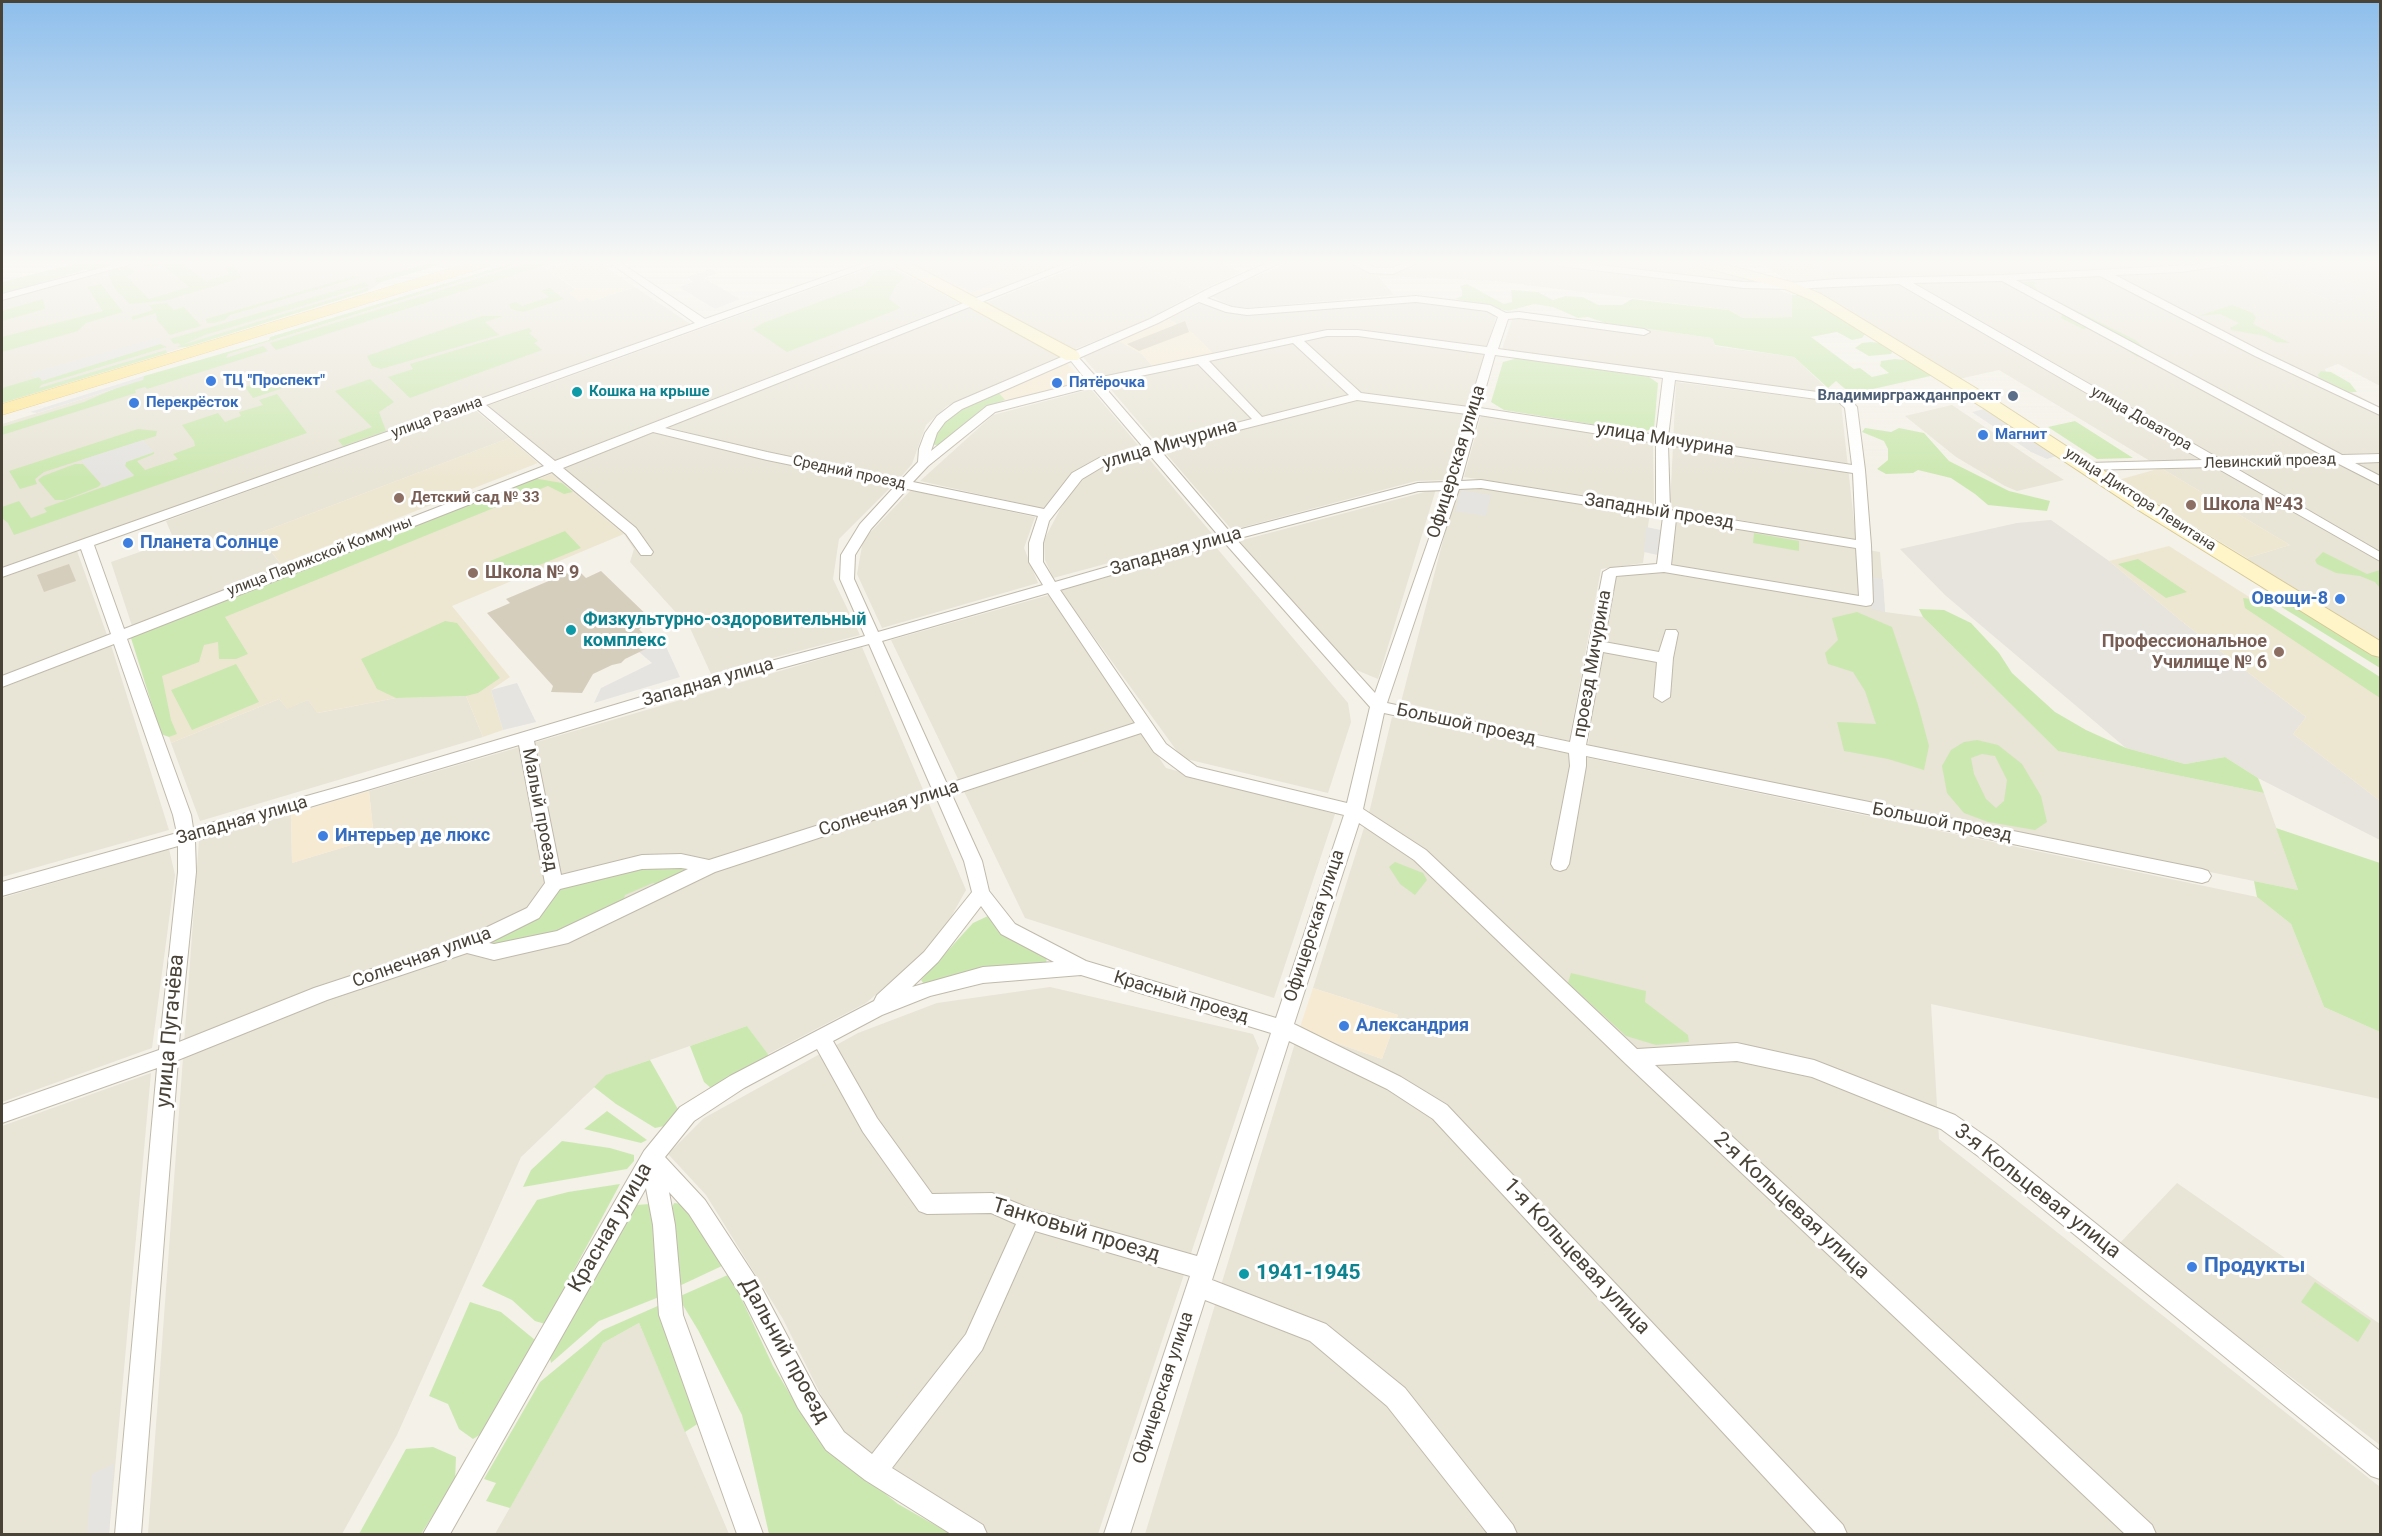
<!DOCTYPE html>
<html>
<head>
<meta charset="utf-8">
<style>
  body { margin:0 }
  #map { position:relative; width:2382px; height:1536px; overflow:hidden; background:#f4f1e8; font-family:Roboto,sans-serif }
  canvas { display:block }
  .frame { position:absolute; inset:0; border:3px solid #484237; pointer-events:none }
</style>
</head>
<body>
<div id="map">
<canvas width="2382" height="1536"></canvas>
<div class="frame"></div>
</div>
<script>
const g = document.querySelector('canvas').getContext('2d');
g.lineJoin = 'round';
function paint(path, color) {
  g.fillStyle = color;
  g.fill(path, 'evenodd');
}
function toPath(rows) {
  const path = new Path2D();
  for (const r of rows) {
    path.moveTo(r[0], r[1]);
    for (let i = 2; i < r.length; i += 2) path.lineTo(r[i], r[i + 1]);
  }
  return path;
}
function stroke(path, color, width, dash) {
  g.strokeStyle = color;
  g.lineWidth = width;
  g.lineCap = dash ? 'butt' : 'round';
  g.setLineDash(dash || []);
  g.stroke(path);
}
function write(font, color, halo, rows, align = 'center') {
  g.font = font + ' Roboto,sans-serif';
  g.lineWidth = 6;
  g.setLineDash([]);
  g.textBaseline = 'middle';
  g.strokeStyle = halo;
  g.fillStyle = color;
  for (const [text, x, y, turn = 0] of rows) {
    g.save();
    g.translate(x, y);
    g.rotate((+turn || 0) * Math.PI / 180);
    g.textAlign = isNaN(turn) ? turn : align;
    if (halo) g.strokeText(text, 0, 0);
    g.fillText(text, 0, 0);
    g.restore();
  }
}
paint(toPath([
  [140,263,401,263,410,270,392,275,368,291,2,403,2,300],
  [521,263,538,263,592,301,635,287,692,325,2,569,2,424],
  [884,263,960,303,553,461,487,406],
  [1087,263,1133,263,1199,291,1145,321,1075,349,985,303],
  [1287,263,1692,263,1685,275,1741,275,1792,295,1793,317,1743,318,1729,310,1493,281,1378,276,1394,295,1248,308,1233,307,1211,296],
  [1808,263,2181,263,2160,266,1932,279,1836,279],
  [2298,263,2380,263,2380,386,2338,364,2325,369,2329,380,2380,407,2380,453,2150,461,1999,370,1959,379,1810,287,2069,278,2175,272,2236,264,2340,304,2371,291],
  [1411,302,1486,311,1496,317,1447,480,1416,481,1232,530,1082,356,1118,340,1142,354,1158,373,1194,334,1168,319,1201,303,1240,314],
  [969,307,1061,356,947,406,926,425,912,464,900,478,768,453,667,427],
  [1515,311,1712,338,1715,346,1794,357,1835,396,1502,349],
  [1676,382,1841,403,1856,540,1670,508],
  [1091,389,1138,445,1098,458,1071,474,1045,509,920,481,993,415],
  [1952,405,2064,480,2017,491,2005,486,1956,457,1905,416],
  [474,409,509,438,257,534,284,568,132,626,111,562,174,540,166,521],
  [1481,415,1653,441,1654,506,1464,477],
  [654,432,762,459,892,486,839,539,833,579,860,635,711,674,690,628,630,562,634,549,624,534,551,474],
  [1144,453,1213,535,1053,578,1045,560,1044,540,1065,500,1089,473],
  [2380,462,2380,644,2257,568,2247,558,2290,545,2161,468,2235,468],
  [1476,486,1650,512,1643,563,1601,569,1569,741,1401,702,1457,487],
  [1436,489,1378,679,1354,669,1239,541],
  [911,490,1035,517,1024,548,1038,583,882,628,857,574,863,540],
  [1667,517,1880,552,1885,612,1923,617,2058,751,2264,793,2298,890,1588,745,1613,578,1641,572,1660,572],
  [1215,546,1348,703,1351,722,1328,793,1182,758,1060,590],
  [77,551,107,635,2,676,2,578],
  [1049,595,1166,768,1335,814,1274,998,1025,918,891,640],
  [111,645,169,830,2,877,2,688],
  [862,647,966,890,937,942,866,1003,768,1054,747,1026,607,1075,521,1157,397,1435,342,1534,148,1534,199,840,291,814,292,863,374,838,369,791],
  [466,696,483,737,200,821,171,743,279,699,287,708,308,700,318,713,396,698],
  [1392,717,2257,897,2291,924,2324,1007,2380,1032,2380,1099,1931,1004,1939,1139,2380,1487,2380,1534,1145,1534,1299,1030,1382,1059,1398,1015,1313,988,1370,809],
  [169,849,175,875,152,1048,2,1102,2,898],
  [1050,987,1253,1034,1259,1048,1098,1534,986,1534,952,1515,841,1435,783,1319,706,1195,668,1154,704,1118,858,1033,937,1003],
  [151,1073,109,1534,2,1534,2,1126],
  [2177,1183,2380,1324,2380,1445,2118,1245],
  [639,1323,729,1534,495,1534,603,1343]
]), '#e8e4d6');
paint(toPath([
  [567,263,600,263,635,287,592,301,587,298,579,301,568,293,576,289,547,269],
  [909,263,1067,263,977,299],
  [1692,263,1695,263,1741,275,1726,282,1685,276],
  [1759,263,1808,263,1836,279,1792,283],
  [1168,319,1194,334,1219,359,1158,373,1142,354,1118,341],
  [1066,362,1085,383,1007,403,997,391],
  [369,791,374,838,292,863,291,814],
  [1313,988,1398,1015,1382,1059,1299,1030]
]), '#f6ead3');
paint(toPath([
  [2233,263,2298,263,2372,291,2340,304],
  [2051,520,2109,561,2185,624,2306,717,2293,734,2380,801,2380,840,2258,778,2225,757,2185,764,2126,748,1945,595,1900,549,2017,523]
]), '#e7e3dd');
paint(toPath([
  [1133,263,1220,263,1241,272,1199,291],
  [509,438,538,463,281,564,257,534],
  [2161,468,2290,545,2247,558,2118,480],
  [551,474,624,534,452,606,510,677,491,690,503,730,483,737,466,696,396,698,317,713,308,700,287,709,279,699,171,743,137,636],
  [2169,546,2380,680,2380,801,2293,734,2306,717,2185,624,2109,561]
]), '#ede7d2');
paint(toPath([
  [78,263,122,263,92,271,87,269,2,295,2,282],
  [143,263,181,263,206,281,230,274,225,268,233,265,242,278,164,301,130,304,115,289,108,274,113,270,126,266,135,272,126,276,149,299,189,287,162,264,148,268],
  [429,263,446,263,378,283,374,279],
  [512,263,521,263,228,354,226,358,263,346,268,351,147,389,145,387,135,390,136,393,2,435,2,427,84,402,144,376,269,340,270,337],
  [528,263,552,263,276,350,270,343],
  [893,270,905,277,896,285,889,299,901,308,787,352,753,329,763,323,864,285,876,271],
  [354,276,360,277,230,315,225,320,213,323,207,323,206,319],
  [2033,281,2037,283,2034,285,2039,292,2135,340,2149,352,2177,365,2173,367,2142,351,2138,357,2092,328,2083,329,2061,318,2062,314,2043,304,2044,297,2013,284],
  [365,282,369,286,205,335,182,345,368,288,368,291,187,347,177,347,181,345,178,343,174,344,170,339],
  [101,284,123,312,86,323,78,331,2,352,2,337,103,311,87,287],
  [1467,284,1504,304,1512,302,1511,290,1538,292,1553,300,1565,296,1583,297,1598,305,1622,305,1632,299,1729,310,1743,318,1792,317,1792,295,1800,295,1812,299,1847,320,1865,334,1862,338,1852,340,1837,332,1811,337,1854,369,1860,368,1872,377,1889,373,1880,366,1881,361,1895,359,1905,360,1935,375,1851,394,1836,381,1828,388,1794,357,1715,345,1712,338,1605,323,1588,317,1578,318,1553,307,1534,304,1508,311,1455,299,1462,296,1462,290,1460,286],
  [550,288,564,299,523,312,511,309,509,304,516,302,522,306,549,297,541,291],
  [43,299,45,309,2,321,2,311],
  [167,303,174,310,184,307,201,326,170,335,157,320,156,313,133,320,131,317,153,310,149,305],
  [2232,305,2253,313,2256,318,2253,324,2290,343,2276,342,2265,336,2231,330,2230,328,2239,323,2220,314,2198,316],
  [482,316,503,316,485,322,499,335,381,369,372,366,367,356],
  [529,328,532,331,529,333,538,341,534,343,542,350,410,398,388,377,413,369,410,364],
  [1871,342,1880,343,1893,350,1891,354,1869,356,1855,348,1862,343],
  [160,344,167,347,41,385,39,388,166,350,167,353,2,403,2,388,39,377,42,380],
  [1518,358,1649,377,1658,383,1654,429,1640,432,1504,410,1491,402,1503,362],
  [2321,371,2331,372,2350,383,2357,392,2347,392,2320,379,2318,375],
  [282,373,294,380,292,385,253,398,245,387],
  [370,379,394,402,379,412,386,431,343,446,338,440,372,427,335,391],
  [999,393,1005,400,983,408,940,446,931,444,936,433,951,415],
  [277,394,307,433,14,535,8,523,2,518,2,507,19,501,31,518,47,512,44,508,134,476,125,466,126,462,154,452,154,454,137,461,145,470,178,459,173,454,195,446,194,441,182,425,218,413,225,422,241,416,239,412,263,405,259,400],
  [2075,421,2133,458,2097,459,2048,427],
  [1865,428,1891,432,1899,428,1924,433,1949,461,2009,491,2050,501,2047,511,1988,505,1975,494,1951,478,1918,470,1913,473,1886,474,1877,469,1888,460,1888,449,1884,441,1862,432],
  [138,429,157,431,156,436,44,472,35,479,37,484,20,489,9,471],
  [75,464,83,464,101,484,98,487,65,500,55,500,38,480,43,476],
  [533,478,562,483,573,492,564,494,548,486,225,617,248,654,236,659,219,659,218,642,204,645,199,662,162,676,171,720,177,734,169,737,161,734,131,638,145,630],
  [565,531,581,548,505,579,490,561],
  [1754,533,1799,541,1799,551,1753,543],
  [2323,552,2367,574,2380,570,2380,588,2375,582,2360,576,2336,573,2317,564,2315,560],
  [2138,559,2187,592,2166,598,2118,564],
  [2267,593,2277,594,2380,659,2380,668,2267,598],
  [2243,598,2259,600,2380,677,2380,698,2245,608],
  [1919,609,1944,610,1971,623,1999,653,2012,673,2055,712,2086,730,2126,748,2185,764,2225,757,2258,778,2264,793,2058,751,1923,617],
  [1857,612,1892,627,1918,705,1929,746,1924,770,1888,759,1844,751,1837,722,1876,724,1865,691,1853,672,1828,664,1825,653,1838,640,1832,618],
  [445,621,457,623,500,678,478,693,466,696,396,698,377,689,361,659],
  [236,664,259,702,192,730,171,690],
  [1977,740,1998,745,2022,764,2041,796,2047,822,2035,830,1988,822,1964,813,1947,793,1942,766,1951,750,1964,742],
  [1982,754,1995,756,2007,780,2004,801,1996,808,1986,799,1974,774,1971,758],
  [2276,828,2380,863,2380,1032,2324,1007,2291,924,2257,897,2254,881,2298,890],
  [1395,862,1423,873,1427,880,1415,895,1400,884,1389,867],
  [687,867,692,870,659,885,653,883,625,895,623,902,562,932,498,948,490,942,532,921,546,909,558,888,638,868],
  [988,916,999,931,1047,957,1046,963,1005,965,924,984,921,980,973,923],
  [1571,973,1646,991,1645,1002,1688,1035,1689,1042,1656,1045,1626,1036,1568,983],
  [747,1026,768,1054,767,1059,712,1089,704,1082,690,1046],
  [650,1060,679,1111,669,1125,655,1128,616,1104,594,1087,606,1075],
  [607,1111,647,1140,641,1143,584,1129],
  [562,1141,610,1148,634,1155,634,1161,627,1169,523,1187,531,1170],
  [620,1184,545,1324,535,1321,512,1300,482,1286,537,1200,568,1192],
  [674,1203,683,1204,724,1265,675,1288,670,1212],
  [650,1204,654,1212,659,1297,599,1321,551,1363,550,1358,624,1218,637,1205],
  [730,1274,773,1366,816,1437,898,1504,951,1534,769,1534,742,1415,698,1330,678,1297],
  [2315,1282,2371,1321,2358,1342,2301,1302],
  [470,1302,501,1312,535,1340,486,1431,473,1439,459,1429,448,1404,429,1396],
  [660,1305,702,1421,685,1432,639,1323,603,1343,510,1508,486,1501,496,1483,484,1479,540,1382,603,1330],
  [433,1447,456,1457,455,1481,421,1534,359,1534,406,1449]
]), '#cce8b1');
paint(toPath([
  [921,263,979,263,1009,278,972,292],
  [711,269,717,273,704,278,740,299,715,309,679,287,693,282,687,277],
  [159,338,160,344,42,381,39,377,35,378,31,373],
  [144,376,143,380,37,413,30,412],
  [1984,409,2056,456,2047,459,2031,452,1972,412],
  [143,440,154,452,126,462,125,466,134,475,104,487,81,460],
  [1461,490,1491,495,1486,516,1455,511],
  [1646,527,1661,530,1658,555,1644,552],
  [1870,577,1883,579,1885,612,1871,609],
  [663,640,680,677,594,703,601,688,652,663,639,652],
  [517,683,536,722,503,730,491,690],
  [114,1464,109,1534,87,1534,92,1474]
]), '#e5e4e0');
paint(toPath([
  [1185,321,1189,332,1139,351,1127,344],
  [69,564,76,581,44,592,37,575],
  [577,569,586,578,601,571,654,622,639,629,654,645,625,659,621,663,612,665,593,674,582,693,551,692,553,686,487,613,510,603,506,599]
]), '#d6cebd');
const street = toPath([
  [120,263,135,263,2,300,2,294,120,263],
  [610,263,621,263,705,319,864,263,878,263,486,405,555,461,1067,263,1080,263,665,428,767,452,901,480,918,462,919,449,925,433,937,416,954,403,1150,319,1210,288,1267,263,1280,263,1207,298,1232,307,1247,309,1416,296,1490,305,1506,313,1519,312,1644,329,1650,332,1644,335,1519,318,1508,319,1498,349,1847,396,1857,407,1865,470,1871,545,1873,602,1871,605,1866,606,1664,572,1616,576,1604,642,1659,652,1666,630,1676,630,1678,633,1673,658,1670,697,1662,702,1654,697,1657,662,1603,652,1586,745,2202,869,2208,871,2211,876,2208,881,2202,883,1586,756,1586,766,1569,864,1566,869,1560,871,1554,869,1551,864,1570,766,1569,753,1384,713,1363,809,1426,850,1637,1049,1737,1043,1814,1060,1955,1115,1994,1142,2380,1451,2380,1479,2371,1476,1978,1156,1941,1129,1812,1077,1737,1061,1655,1065,2152,1525,2156,1534,2125,1534,1626,1064,1414,860,1359,823,1294,1024,1401,1077,1447,1105,1843,1525,1847,1534,1817,1534,1433,1119,1387,1089,1289,1041,1212,1280,1326,1324,1405,1388,1513,1525,1517,1534,1488,1534,1387,1406,1310,1341,1205,1300,1130,1534,1104,1534,1190,1276,1035,1231,982,1350,892,1468,983,1525,987,1534,951,1534,865,1480,826,1450,798,1408,742,1297,689,1214,669,1192,675,1225,683,1315,763,1534,737,1534,659,1315,653,1225,646,1188,450,1534,423,1534,644,1151,680,1107,730,1076,874,1001,877,995,924,952,972,892,964,861,937,799,715,872,568,943,494,960,467,953,327,1000,178,1060,141,1534,115,1534,157,1068,2,1123,2,1105,159,1050,178,872,178,846,2,896,2,882,177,833,173,815,114,644,2,687,2,676,111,634,81,549,2,577,2,568,695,323,610,263],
  [1199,302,1226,312,1247,315,1416,302,1487,311,1498,317,1487,347,1358,330,1327,330,1097,378,1079,358,1158,323,1199,302],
  [1327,336,1358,336,1485,354,1469,407,1361,393,1304,341,1327,336],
  [1293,343,1349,395,1262,417,1209,361,1293,343],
  [1495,355,1663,378,1656,435,1480,408,1495,355],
  [1071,361,1087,381,987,406,931,451,937,433,945,422,962,409,1071,361],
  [1198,364,1252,419,1154,444,1102,384,1198,364],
  [1675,380,1839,402,1845,408,1852,465,1668,437,1675,380],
  [1092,387,1143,447,1099,458,1072,473,1044,509,913,482,928,466,995,412,1092,387],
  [1357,400,1467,414,1448,482,1418,483,1230,532,1160,450,1357,400],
  [476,408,544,466,124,629,94,545,476,408],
  [1479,415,1656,443,1656,508,1481,480,1461,481,1479,415],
  [653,432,767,460,895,486,860,524,841,555,840,579,865,636,688,683,360,781,193,828,191,815,127,639,552,472,626,534,641,555,651,555,653,552,636,528,563,468,653,432],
  [1668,445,1853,473,1856,540,1670,510,1668,445],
  [1148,453,1218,535,1055,582,1043,562,1043,543,1049,521,1082,479,1107,464,1148,453],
  [1481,488,1663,517,1657,564,1610,568,1603,572,1570,742,1387,703,1459,489,1481,488],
  [907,489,1038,516,1029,543,1029,562,1043,585,878,632,854,579,855,555,871,529,907,489],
  [1446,490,1375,693,1236,539,1418,491,1446,490],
  [1676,519,1856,548,1859,596,1671,565,1676,519],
  [1224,542,1370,707,1347,803,1197,767,1166,744,1060,590,1224,542],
  [1048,593,1135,723,947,784,882,641,1048,593],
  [869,644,932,789,709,860,681,854,642,855,561,875,534,741,698,691,869,644],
  [1141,733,1154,752,1186,776,1344,815,1276,1018,1086,961,1015,924,989,891,982,861,952,795,1141,733],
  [519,745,545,883,527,908,460,940,314,988,179,1042,196,872,195,841,519,745],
  [681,868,688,869,557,931,494,944,489,943,539,918,560,889,642,869,681,868],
  [981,906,1001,934,1054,962,983,967,912,987,938,962,981,906],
  [1081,975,1271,1033,1197,1256,1031,1209,992,1193,932,1194,877,1118,833,1041,882,1015,930,996,983,983,1081,975],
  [817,1049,863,1132,919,1211,927,1214,991,1213,1016,1224,966,1334,872,1454,844,1432,816,1390,758,1281,705,1200,665,1157,694,1121,744,1088,817,1049],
  [1351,263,1364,263,1376,268,1392,268,1404,263,1417,263,1393,274,1370,273,1351,263],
  [1555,263,1583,263,1743,282,1790,283,1836,279,2003,275,2227,263,2222,266,2181,272,2115,275,2263,352,2380,408,2380,415,2255,356,2100,276,2016,280,2342,455,2380,454,2380,462,2355,463,2380,476,2380,485,2337,463,2232,466,2380,552,2380,561,2215,467,2083,470,2082,467,2083,464,2088,463,2202,460,1899,284,1790,289,1743,288,1560,266,1555,263],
  [2002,281,2324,456,2220,459,1913,283,2002,281]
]);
const secondary = toPath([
  [893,263,910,263,1078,352,1080,356,1078,360,1066,360,895,266,893,263],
  [1697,263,1720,263,1795,283,1821,294,1997,401,2149,500,2380,641,2380,657,2372,655,2135,508,1985,409,1811,300,1785,289,1699,266,1697,263]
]);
const primary = toPath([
  [468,263,491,263,489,266,2,415,2,404,468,263]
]);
stroke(street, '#c0baab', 2);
stroke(secondary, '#d4c898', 2);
stroke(primary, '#e5c666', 1);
paint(street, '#fff');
paint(secondary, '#fff5c8');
paint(primary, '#fee797');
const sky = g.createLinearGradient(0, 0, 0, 478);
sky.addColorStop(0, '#8dbeec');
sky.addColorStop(0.55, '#faf9f5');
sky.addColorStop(1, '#faf9f500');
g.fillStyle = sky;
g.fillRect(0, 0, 2382, 478);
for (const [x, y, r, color] of [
  [211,381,6,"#3f7fe0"],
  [1057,383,6,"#3f7fe0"],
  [577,392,6,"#0f9aa8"],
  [2013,396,6,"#5c6f8a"],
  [134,403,6,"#3f7fe0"],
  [1983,435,6,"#3f7fe0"],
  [399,498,6,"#8d6e63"],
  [2191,505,6,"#8d6e63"],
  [128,543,6,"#3f7fe0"],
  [473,573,6,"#8d6e63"],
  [2340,599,6,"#3f7fe0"],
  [571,630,6,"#0f9aa8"],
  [2279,652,6,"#8d6e63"],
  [323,836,6,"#3f7fe0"],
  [1344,1026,6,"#3f7fe0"],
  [2192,1267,6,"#3f7fe0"],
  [1244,1274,6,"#0f9aa8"]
]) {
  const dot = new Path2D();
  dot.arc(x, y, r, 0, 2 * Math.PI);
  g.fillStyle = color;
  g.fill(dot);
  stroke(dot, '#fff', 2);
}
write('bold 15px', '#366cbe', '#fff', [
  ["ТЦ \"Проспект\"",223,381],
  ["Пятёрочка",1069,383],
  ["Перекрёсток",146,403],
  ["Магнит",1995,435]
], 'left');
write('bold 15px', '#0d838f', '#fff', [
  ["Кошка на крыше",589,392]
], 'left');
write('bold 15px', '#4e5e75', '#fff', [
  ["Владимиргражданпроект",2001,396]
], 'right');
write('15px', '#484237', '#fff', [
  ["улица Разина",437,418,-20],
  ["улица Доватора",2141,419,30],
  ["Левинский проезд",2270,462,-2],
  ["Средний проезд",849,473,12],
  ["улица Диктора Левитана",2140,500,33],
  ["улица Парижской Коммуны",320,557,-21]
]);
write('bold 15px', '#785e54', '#fff', [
  ["Детский сад № 33",411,498]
], 'left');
write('18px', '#484237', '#fff', [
  ["улица Мичурина",1665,440,9],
  ["улица Мичурина",1170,445,-16],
  ["Офицерская улица",1457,462,-73],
  ["Западный проезд",1659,512,9],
  ["Западная улица",1176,552,-16],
  ["проезд Мичурина",1593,664,-80],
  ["Западная улица",708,683,-16],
  ["Большой проезд",1466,725,12],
  ["Солнечная улица",889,809,-18],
  ["Малый проезд",539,810,79],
  ["Западная улица",242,821,-16],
  ["Большой проезд",1942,823,11],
  ["Офицерская улица",1315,926,-72],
  ["Солнечная улица",422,958,-20],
  ["Красный проезд",1181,998,17],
  ["Офицерская улица",1164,1388,-72]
]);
write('bold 18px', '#785e54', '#fff', [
  ["Школа №43",2203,505],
  ["Школа № 9",485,573],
  ["Профессиональное",2267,642,"right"],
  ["Училище № 6",2267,663,"right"]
], 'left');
write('bold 18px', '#366cbe', '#fff', [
  ["Планета Солнце",140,543],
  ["Овощи-8",2328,599,"right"],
  ["Интерьер де люкс",335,836],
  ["Александрия",1356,1026]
], 'left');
write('bold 18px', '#0d838f', '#fff', [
  ["Физкультурно-оздоровительный",583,620],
  ["комплекс",583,641]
], 'left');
write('21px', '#484237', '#fff', [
  ["улица Пугачёва",171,1031,-85],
  ["3-я Кольцевая улица",2037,1192,38],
  ["2-я Кольцевая улица",1791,1206,43],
  ["Красная улица",611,1228,-60],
  ["Танковый проезд",1076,1231,17],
  ["1-я Кольцевая улица",1576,1257,47],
  ["Дальний проезд",784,1351,61]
]);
write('bold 21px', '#366cbe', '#fff', [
  ["Продукты",2204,1267]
], 'left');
write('bold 21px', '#0d838f', '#fff', [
  ["1941-1945",1256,1274]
], 'left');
</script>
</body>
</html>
